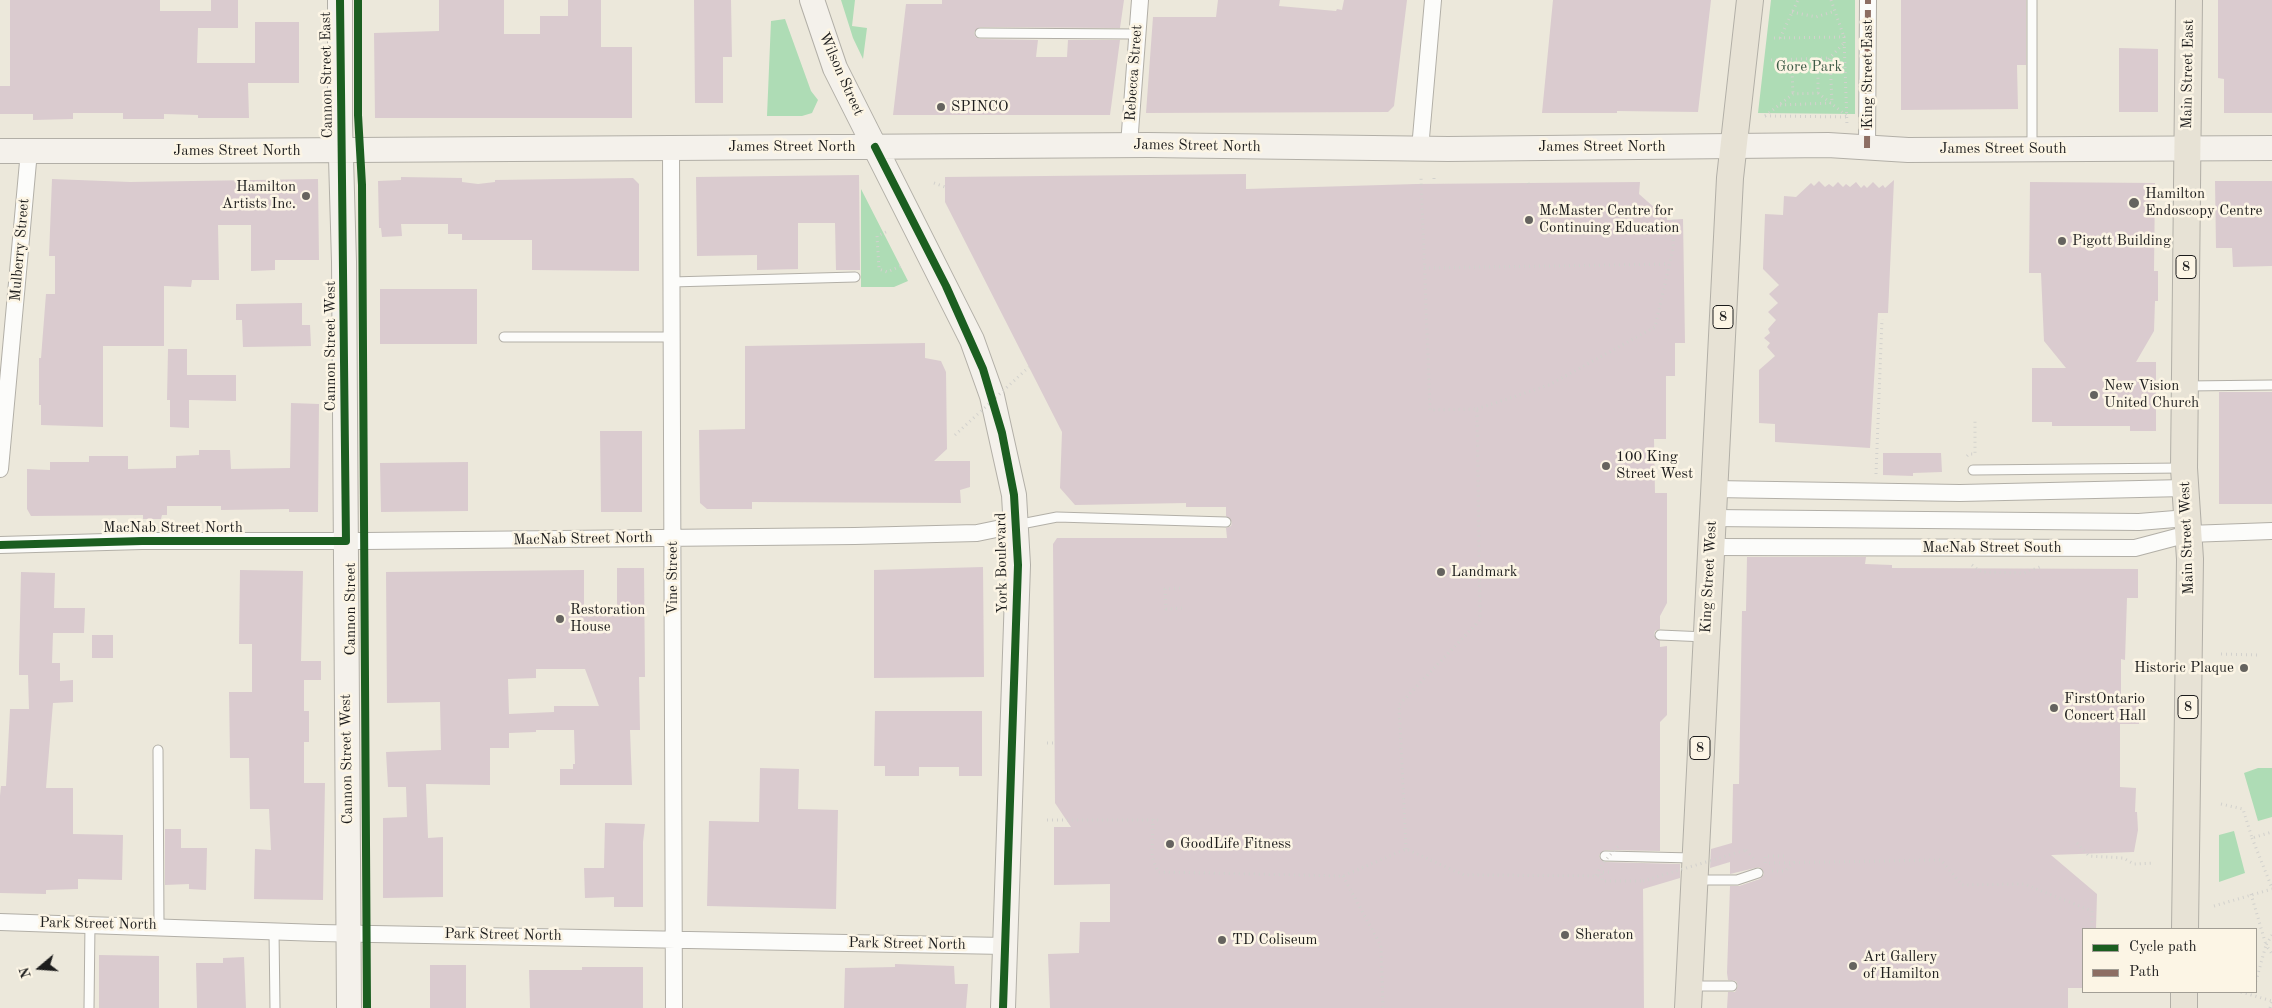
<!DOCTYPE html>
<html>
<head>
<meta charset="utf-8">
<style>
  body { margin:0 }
  #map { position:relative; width:2272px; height:1008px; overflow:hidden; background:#ece8db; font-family:"Old Standard TT",serif }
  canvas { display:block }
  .legend { position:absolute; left:2082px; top:928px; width:175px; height:65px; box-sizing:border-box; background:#fcf5e5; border:1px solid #a29e95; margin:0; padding:6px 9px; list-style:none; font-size:15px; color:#1c1c1c }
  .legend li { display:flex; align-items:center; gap:10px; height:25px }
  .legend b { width:25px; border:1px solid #a29e95 }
  .north { position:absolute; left:15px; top:943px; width:50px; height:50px; -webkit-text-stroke:4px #fcf5e5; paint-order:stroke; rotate:252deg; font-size:14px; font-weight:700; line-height:20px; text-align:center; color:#1c1c1c }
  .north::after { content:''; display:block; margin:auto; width:18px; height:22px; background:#1c1c1c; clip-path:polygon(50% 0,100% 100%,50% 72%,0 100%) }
</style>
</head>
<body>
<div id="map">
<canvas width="2272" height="1008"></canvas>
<ul class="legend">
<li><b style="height:6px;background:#1b5e20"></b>Cycle path</li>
<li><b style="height:6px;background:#8d6e63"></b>Path</li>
</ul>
<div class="north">N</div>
</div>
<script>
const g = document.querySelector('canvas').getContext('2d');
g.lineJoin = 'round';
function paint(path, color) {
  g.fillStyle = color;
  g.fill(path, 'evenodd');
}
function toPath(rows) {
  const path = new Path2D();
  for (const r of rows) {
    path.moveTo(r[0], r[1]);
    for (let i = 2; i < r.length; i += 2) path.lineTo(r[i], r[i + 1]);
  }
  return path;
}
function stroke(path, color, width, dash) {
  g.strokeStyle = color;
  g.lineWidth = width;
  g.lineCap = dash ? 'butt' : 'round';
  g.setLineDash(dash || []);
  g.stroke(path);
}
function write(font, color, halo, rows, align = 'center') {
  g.font = font + ' "Old Standard TT",serif';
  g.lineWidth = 5;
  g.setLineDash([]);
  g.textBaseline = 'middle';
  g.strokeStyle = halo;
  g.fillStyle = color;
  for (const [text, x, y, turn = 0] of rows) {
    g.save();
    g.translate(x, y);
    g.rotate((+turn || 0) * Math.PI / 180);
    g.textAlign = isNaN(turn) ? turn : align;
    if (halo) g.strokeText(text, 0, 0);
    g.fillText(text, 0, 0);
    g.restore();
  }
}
paint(toPath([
  [841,0,855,0,852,26,867,28,863,59,853,38],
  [1771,0,1855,0,1855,114,1758,113],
  [785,19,811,91,818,100,812,113,802,116,767,116,771,21],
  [861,189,908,281,894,287,861,287],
  [2258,768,2272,768,2272,817,2258,821,2244,773],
  [2234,831,2245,873,2219,882,2219,835]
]), '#aedcb5');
paint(toPath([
  [10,0,160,0,160,11,211,11,211,0,238,0,238,28,198,28,197,63,255,63,255,22,299,22,299,83,248,83,249,118,198,118,198,115,164,114,164,119,123,119,123,113,73,113,73,119,33,120,33,114,0,114,0,86,10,86],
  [439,0,504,0,504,34,540,34,540,16,568,16,568,0,601,0,601,47,632,47,632,118,375,118,374,33,439,31],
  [694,0,731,0,732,57,723,57,723,103,695,103],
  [942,0,1124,0,1120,28,980,27,974,32,975,36,980,39,1038,40,1036,57,1067,57,1068,40,1120,40,1110,115,893,115,906,4,942,4],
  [1218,0,1280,0,1279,6,1336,11,1337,9,1342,10,1344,0,1407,0,1394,106,1388,112,1146,113,1153,17,1216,17],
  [1553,0,1711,0,1698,112,1617,111,1617,113,1542,113],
  [1901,0,2026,0,2026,65,2017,65,2018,109,1901,110],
  [2218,0,2272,0,2272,113,2224,113,2224,79,2218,78],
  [2119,48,2158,49,2158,112,2119,112],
  [1246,174,1246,189,1416,184,1640,182,1639,194,1656,209,1666,208,1667,220,1683,219,1685,343,1675,343,1675,376,1666,376,1666,439,1654,439,1655,493,1667,493,1667,603,1660,616,1660,629,1655,631,1654,635,1660,641,1660,647,1667,646,1667,715,1660,722,1660,851,1605,850,1599,855,1600,859,1605,862,1680,864,1680,878,1643,889,1644,1008,1050,1008,1048,954,1079,953,1080,922,1110,922,1110,884,1054,885,1054,827,1071,827,1055,803,1053,544,1057,538,1227,538,1226,528,1231,526,1232,522,1226,516,1226,507,1186,507,1186,503,1075,505,1060,488,1062,432,945,202,945,177],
  [859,175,860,270,836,270,835,223,798,223,798,269,757,270,757,255,697,256,696,177],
  [401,177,462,178,462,182,478,184,495,182,495,180,633,178,639,184,639,271,532,270,532,240,462,240,462,234,448,234,448,224,401,224,402,236,382,237,381,228,379,228,378,181,401,180],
  [52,179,130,182,318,179,319,260,275,260,275,270,251,271,251,225,218,225,219,280,192,280,191,287,164,286,164,346,103,346,103,427,41,425,41,405,39,405,39,358,41,358,46,294,55,294,55,256,49,256],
  [1894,180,1888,313,1878,313,1870,448,1775,442,1775,424,1759,423,1759,370,1775,356,1767,347,1770,343,1764,338,1770,333,1768,329,1776,320,1768,312,1778,303,1769,294,1779,285,1763,269,1765,214,1783,215,1784,196,1796,197,1811,183,1814,186,1819,181,1825,187,1829,184,1833,187,1838,182,1843,187,1846,184,1850,187,1856,182,1861,188,1864,185,1867,188,1873,182,1879,188,1883,185,1885,188],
  [2215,181,2272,181,2272,266,2233,267,2232,248,2216,248],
  [2030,182,2155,183,2154,271,2158,271,2158,301,2155,301,2154,331,2136,362,2156,362,2156,431,2130,431,2130,426,2052,426,2052,422,2032,422,2032,368,2066,368,2044,341,2041,273,2029,273],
  [380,289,477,289,477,344,380,344],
  [302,303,302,325,310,325,311,346,243,347,242,320,236,320,236,304],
  [925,343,925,358,941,361,946,372,947,449,934,461,970,461,970,487,960,490,961,503,752,502,752,509,707,509,700,503,699,430,745,429,745,346],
  [168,349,187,349,187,375,236,375,236,401,189,400,189,428,170,427,170,400,167,400],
  [2219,392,2272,392,2272,504,2219,504],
  [291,403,319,404,318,512,289,512,289,509,221,510,221,506,167,506,167,515,162,515,161,519,143,519,143,515,31,516,27,509,27,469,50,470,50,462,89,462,89,456,128,456,128,469,176,468,176,456,199,455,199,450,230,450,231,469,290,468],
  [600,431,642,431,642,512,601,512],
  [1883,453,1941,453,1942,472,1913,473,1913,476,1883,475],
  [468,462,468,511,381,512,380,463],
  [1747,557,1866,557,1865,564,1892,565,1892,568,2138,569,2138,598,2127,598,2125,660,2121,659,2121,696,2139,697,2139,724,2120,724,2120,787,2136,788,2135,812,2137,812,2138,830,2134,852,2051,855,2097,894,2096,929,2083,929,2083,988,2068,988,2068,1008,1727,1008,1728,992,1735,992,1738,986,1736,981,1728,980,1727,973,1730,886,1739,886,1760,879,1764,874,1762,869,1759,867,1730,874,1730,862,1710,868,1711,849,1732,843,1733,784,1739,784,1742,611,1746,611],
  [983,567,984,677,874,678,874,570],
  [617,568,644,568,645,677,639,677,640,730,630,730,632,785,560,785,560,769,573,769,573,764,575,764,574,730,536,730,536,732,509,733,509,748,490,748,490,785,426,784,428,838,443,837,443,897,383,898,383,818,407,817,406,787,388,787,386,752,441,750,440,702,387,703,386,572,584,570,584,609,617,609],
  [536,669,585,669,599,706,554,706,554,712,509,714,508,679,536,678],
  [240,570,303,571,301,661,321,661,321,680,304,680,304,711,309,711,309,742,304,742,304,783,325,783,323,900,254,899,255,849,271,850,269,809,250,809,249,758,230,758,229,692,252,692,252,644,239,644],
  [21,572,55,573,54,608,85,608,84,633,53,633,52,663,60,663,60,681,73,680,73,702,53,703,46,788,73,788,73,834,123,835,122,880,78,879,78,889,46,890,46,894,0,893,0,796,1,786,6,786,10,709,29,709,28,675,19,675,19,664],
  [92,635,113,635,113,658,92,658],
  [875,711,982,711,982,776,959,776,959,767,919,767,919,776,885,776,885,766,874,766],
  [760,768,799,769,798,809,838,810,836,909,707,906,709,821,759,822],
  [605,823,645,824,643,842,643,907,614,907,614,897,585,898,584,868,604,868],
  [165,829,181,829,181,848,207,848,206,890,189,889,189,884,165,885],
  [99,955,159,956,159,1008,99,1008],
  [244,957,246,1008,197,1008,196,963,223,963,223,958],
  [895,964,954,966,955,984,968,984,966,1008,844,1008,845,968,895,967],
  [430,965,466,965,466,1008,430,1008],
  [582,967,643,967,643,1008,530,1008,529,970,582,970]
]), '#dacbcf');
const lane = toPath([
  [980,33,1136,34],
  [2032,149,2032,0],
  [671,282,855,277],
  [504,337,671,337],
  [2187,386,2272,385],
  [1973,470,2183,468],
  [1016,525,1057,517,1226,522],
  [1660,635,1706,637],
  [158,750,159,926],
  [1605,856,1693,858],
  [1696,880,1737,880,1758,873],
  [274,931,275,1008],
  [1692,986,1732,986],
  [89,1008,90,924]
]);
const street = toPath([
  [1129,145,1140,0],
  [671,148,674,1008],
  [1867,148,1868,0],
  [1420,149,1433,0],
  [0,469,29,151],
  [1714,489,1960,493,2185,488],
  [1712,518,2139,522,2187,518],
  [0,545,142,541,365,541,855,536,977,533,1016,525],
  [1711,547,2135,548,2188,534,2272,531],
  [0,922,320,933,1005,946]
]);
const secondary = toPath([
  [340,0,340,123,344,262,349,1008],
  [812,0,835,68,972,340,992,396,1014,495,1018,565,1003,1008],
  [0,151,195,151,1148,145,1448,149,1828,145,1908,150,2272,148]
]);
const primary = toPath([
  [2185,929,2190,559,2184,468,2189,0],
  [1688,1008,1730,178,1750,0],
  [2184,1008,2184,992]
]);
stroke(lane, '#b2afa7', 11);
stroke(street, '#b2afa7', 18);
stroke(secondary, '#b2afa7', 26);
stroke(primary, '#b2afa7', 28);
stroke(toPath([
  [1831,0,1844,37],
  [1792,12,1816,17,1835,11],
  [1774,38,1844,37,1847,126],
  [1780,38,1798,0],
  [1771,60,1830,58,1832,103,1779,105],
  [1784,60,1792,71],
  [1818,70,1845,42],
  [1818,93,1847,116],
  [1765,116,1793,94,1818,93,1818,70,1792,71,1793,94],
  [1765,116,1849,117],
  [1434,178,1434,183],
  [934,183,945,187],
  [1528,183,1529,186],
  [886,232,877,236,879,269,887,272,903,265],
  [1424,268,1669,264],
  [1477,409,1549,385,1655,327,1673,249,1674,216],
  [1967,456,1969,454,1975,454,1975,421],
  [1876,474,1882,319],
  [1972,565,1981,572,2024,573,2040,567],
  [1180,588,1165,589,1166,609,1183,608],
  [2221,654,2259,655],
  [1047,743,1054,743],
  [2221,804,2243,809,2252,838,2272,832],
  [1153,819,1152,857,1158,872,1343,876,1406,849,1464,875,1601,876],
  [1047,820,1159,820],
  [2252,838,2272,888],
  [2077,843,2089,856,2123,858,2134,864,2154,863],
  [1406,849,1399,705,1480,620,1477,409,1430,410,1421,178],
  [1746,850,1755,860],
  [1784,856,1765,856,1765,863,1941,860,1962,885,2024,884,2092,911,2092,929],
  [1772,871,1785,871,1794,862],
  [1609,872,1601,872,1602,881,1643,881],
  [1343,876,1381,946,1383,1008],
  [2251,894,2266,945,2256,981],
  [2214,906,2272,889],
  [2272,935,2266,945,2272,954],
  [2241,992,2272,1001],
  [2270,1008,2272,1002]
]), '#d2d1cd', 3, [1, 4]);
stroke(lane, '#fcfcfa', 9);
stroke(street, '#fcfcfa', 16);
stroke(secondary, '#f4f1eb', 24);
stroke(primary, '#e7e2d5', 26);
stroke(toPath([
  [955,435,1029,367],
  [1596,875,1603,863,1620,844],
  [1643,881,1746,850]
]), '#d2d1cd', 3, [1, 4]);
stroke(toPath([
  [1867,148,1868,0]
]), '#8d6e63', 6, [12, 6]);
stroke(toPath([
  [358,0,358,115,362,185,367,1008],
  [875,147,946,286,983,369,1002,433,1014,495,1018,565,1003,1008],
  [0,545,142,541,346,541,340,0]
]), '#1b5e20', 8);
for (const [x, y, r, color] of [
  [941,107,5,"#65635f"],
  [306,196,5,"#65635f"],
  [2134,203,6,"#65635f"],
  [1529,220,5,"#65635f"],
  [2062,241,5,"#65635f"],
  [2094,395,5,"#65635f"],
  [1606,466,5,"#65635f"],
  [1441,572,5,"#65635f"],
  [560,619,5,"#65635f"],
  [2244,668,5,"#65635f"],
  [2054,708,5,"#65635f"],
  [1170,844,5,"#65635f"],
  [1565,935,5,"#65635f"],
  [1222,940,5,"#65635f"],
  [1853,966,5,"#65635f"]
]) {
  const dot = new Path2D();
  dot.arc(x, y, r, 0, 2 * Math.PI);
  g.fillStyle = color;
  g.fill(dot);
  stroke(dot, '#fcf5e5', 2);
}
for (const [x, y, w] of [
  [2186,267,20],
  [1723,317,20],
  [2188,707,20],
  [1700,748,20]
]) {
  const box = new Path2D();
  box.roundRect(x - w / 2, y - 11.5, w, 23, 4);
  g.fillStyle = '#fcf5e5';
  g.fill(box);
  stroke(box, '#1c1c1c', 1);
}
write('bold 14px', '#1c1c1c', null, [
  ["8",2186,267],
  ["8",1723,317],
  ["8",2188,707],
  ["8",1700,748]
]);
write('15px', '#3e5c47', '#fcf5e5', [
  ["Gore Park",1809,67]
]);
write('15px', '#1c1c1c', '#fcf5e5', [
  ["Rebecca Street",1134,73,-86],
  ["Wilson Street",841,74,66],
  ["King Street East",1868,74,-90],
  ["Main Street East",2188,74,-89],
  ["Cannon Street East",327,75,-91],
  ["James Street North",1197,146,1],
  ["James Street North",792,147],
  ["James Street North",1602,147],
  ["James Street South",2003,149],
  ["James Street North",237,151],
  ["Mulberry Street",20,250,-85],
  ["Cannon Street West",331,346,-90],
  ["MacNab Street North",173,528],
  ["Main Street West",2187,538,-92],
  ["MacNab Street North",583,539,-1],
  ["MacNab Street South",1992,548],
  ["York Boulevard",1002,563,-91],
  ["King Street West",1709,577,-87],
  ["Vine Street",673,578,-90],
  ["Cannon Street",351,609,-90],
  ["Cannon Street West",347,759,-91],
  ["Park Street North",98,924,1],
  ["Park Street North",503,935,1],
  ["Park Street North",907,944,1]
]);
write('15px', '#1c1c1c', '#fcf5e5', [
  ["SPINCO",951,107],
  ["Hamilton",296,187,"right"],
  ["Artists Inc.",296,204,"right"],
  ["Hamilton",2145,194],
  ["Endoscopy Centre",2145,211],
  ["McMaster Centre for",1539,211],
  ["Continuing Education",1539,228],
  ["Pigott Building",2072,241],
  ["New Vision",2104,386],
  ["United Church",2104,403],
  ["100 King",1616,457],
  ["Street West",1616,474],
  ["Landmark",1451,572],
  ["Restoration",570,610],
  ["House",570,627],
  ["Historic Plaque",2234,668,"right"],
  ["FirstOntario",2064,699],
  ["Concert Hall",2064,716],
  ["GoodLife Fitness",1180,844],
  ["Sheraton",1575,935],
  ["TD Coliseum",1232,940],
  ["Art Gallery",1863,957],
  ["of Hamilton",1863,974]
], 'left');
</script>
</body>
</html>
